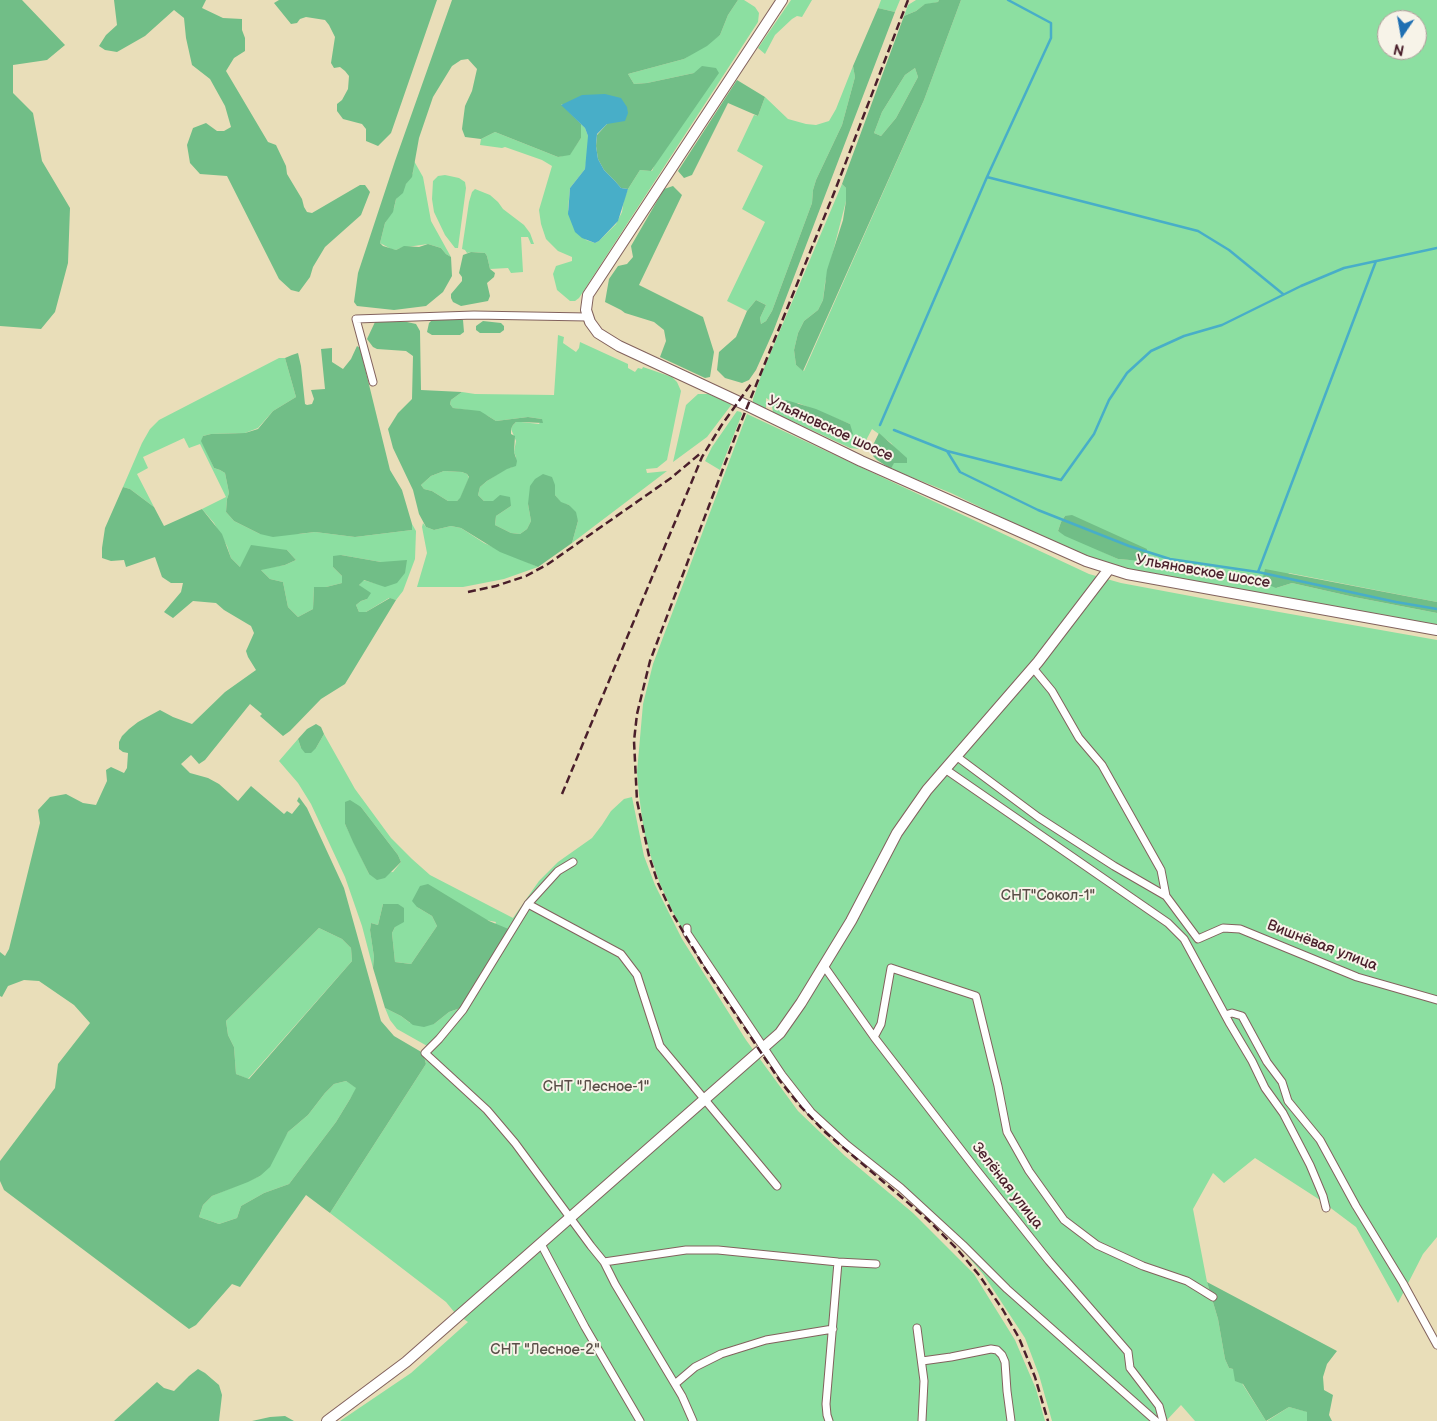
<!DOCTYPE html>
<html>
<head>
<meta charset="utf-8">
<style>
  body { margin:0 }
  #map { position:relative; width:1437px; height:1421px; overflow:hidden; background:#e9deb9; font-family:"Balsamiq Sans",sans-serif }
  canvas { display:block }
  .north { position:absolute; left:1377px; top:10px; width:50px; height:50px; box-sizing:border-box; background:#f7f3e8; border:1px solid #b29e9c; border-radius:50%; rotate:192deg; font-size:14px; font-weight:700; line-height:20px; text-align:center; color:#4a1f2b }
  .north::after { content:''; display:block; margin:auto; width:18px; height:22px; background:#1f6fb2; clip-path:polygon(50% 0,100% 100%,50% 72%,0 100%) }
</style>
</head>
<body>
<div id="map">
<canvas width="1437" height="1421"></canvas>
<div class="north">N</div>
</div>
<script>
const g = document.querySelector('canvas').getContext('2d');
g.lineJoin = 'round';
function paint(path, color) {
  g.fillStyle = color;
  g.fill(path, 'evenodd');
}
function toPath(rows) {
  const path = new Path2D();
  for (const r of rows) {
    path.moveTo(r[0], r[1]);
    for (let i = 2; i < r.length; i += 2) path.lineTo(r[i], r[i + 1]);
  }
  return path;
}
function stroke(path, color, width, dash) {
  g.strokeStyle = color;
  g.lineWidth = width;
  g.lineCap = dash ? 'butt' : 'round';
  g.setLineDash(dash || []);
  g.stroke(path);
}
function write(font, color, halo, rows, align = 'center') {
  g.font = font + ' "Balsamiq Sans",sans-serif';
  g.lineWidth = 4;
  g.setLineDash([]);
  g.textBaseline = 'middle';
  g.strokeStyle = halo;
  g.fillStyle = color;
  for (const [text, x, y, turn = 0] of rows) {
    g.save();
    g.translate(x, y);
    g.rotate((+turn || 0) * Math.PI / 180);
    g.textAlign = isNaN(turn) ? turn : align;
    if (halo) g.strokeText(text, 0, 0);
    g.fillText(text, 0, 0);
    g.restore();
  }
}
paint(toPath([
  [738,0,744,0,755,7,759,13,758,22,579,298,575,301,570,301,557,290,553,274,556,266,572,261,572,257,558,251,546,239,541,224,539,210,552,166,542,160,505,147,502,148,480,145,481,139,495,132,558,157,570,154,581,138,581,124,585,128,588,136,588,151,585,169,570,188,568,210,586,240,595,243,599,241,616,224,622,212,624,199,628,189,640,170,652,171,694,73,647,83,634,84,628,74,684,59,720,35,728,15],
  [791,0,812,0,802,17,797,16,792,19,775,35,765,54,758,48],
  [881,0,900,0,895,12,878,8],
  [916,0,939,0,938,2,924,5,916,11,904,16,908,5],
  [961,0,1437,0,1437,602,1289,573,1276,588,1292,583,1354,597,1437,613,1437,625,1124,569,1063,547,951,493,891,469,894,462,907,459,897,451,891,443,872,429,863,446,859,449,850,448,773,412,771,401,766,398,766,409,753,403,753,399,762,373,842,184,846,188,846,201,825,283,823,300,818,310,804,321,798,333,794,350,796,365,804,371,924,100],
  [1387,20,1417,20,1417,50,1387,50],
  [798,403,850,424,846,438,784,413],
  [1065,516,1130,560,1118,559,1058,531,1061,522],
  [853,66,855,77,842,125,816,180,813,190,812,203,772,311,766,321,761,324,760,318,766,305,756,300,747,311,727,301,765,222,742,209,763,166,737,151,754,115,758,116,765,97,788,119,806,124,816,125,829,121,836,109],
  [915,68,918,77,896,118,881,136,874,133,882,112,905,75],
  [414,161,423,177,431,221,451,257,446,254,441,248,428,244,400,248,396,250,391,249,380,243,385,223,394,208,396,199,413,173],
  [445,175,459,178,465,182,466,188,458,248,455,248,445,235,434,212,432,199,433,181,438,176],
  [475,189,490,195,498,202,503,209,524,225,530,233,534,244,531,244,528,237,521,237,523,272,511,273,508,268,490,269,487,256,485,253,471,252,467,253,465,250,462,249,469,202,472,192],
  [558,335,564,337,563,343,576,352,579,348,580,342,628,364,628,368,635,372,638,368,642,369,643,367,672,377,677,382,681,391,667,460,657,468,646,469,647,473,667,471,572,543,578,521,569,505,561,503,555,495,555,485,528,504,531,521,527,529,520,534,511,533,495,525,496,516,511,506,493,501,484,501,478,495,480,487,487,481,507,468,511,468,516,457,514,452,516,441,511,429,513,425,516,422,521,422,539,424,542,419,528,417,496,421,488,416,467,410,453,408,450,404,451,400,462,392,475,394,554,395],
  [279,358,285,358,296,397,273,411,258,428,245,433,211,434,203,436,202,441,214,468,220,470,225,473,229,493,227,499,226,512,234,521,260,534,299,534,315,532,355,537,412,530,412,524,416,531,415,559,403,591,396,600,389,598,366,612,359,612,356,605,361,601,367,599,359,585,363,580,385,586,381,562,341,555,333,567,342,576,342,583,326,587,314,587,313,609,298,617,288,607,283,582,270,579,260,569,285,565,296,560,287,550,247,557,241,568,231,558,227,546,214,523,202,509,226,497,200,444,189,448,184,438,143,457,148,468,137,474,154,507,130,489,123,487,142,443,150,429,159,420],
  [698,394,708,394,732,404,707,437,673,462,686,405],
  [737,411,741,412,742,414,720,470,705,461,712,447],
  [747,414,1089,574,1121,583,1217,601,1437,640,1437,1237,1423,1254,1398,1303,1356,1227,1320,1200,1255,1158,1224,1183,1213,1173,1193,1209,1207,1282,1218,1319,1225,1359,1229,1368,1233,1369,1266,1421,1195,1421,1181,1405,1166,1421,1052,1421,1039,1375,1025,1338,983,1274,953,1239,897,1187,802,1105,687,937,674,914,660,884,651,857,644,832,639,795,637,772,643,704,653,664],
  [444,471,462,472,467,474,469,478,460,499,457,501,448,501,432,491,424,489,421,485,431,476],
  [423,523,426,527,434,530,451,526,461,528,484,543,538,567,504,579,463,587,417,587,427,553,422,527],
  [324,734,355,789,391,838,412,859,430,875,513,918,539,881,558,862,592,838,602,825,611,811,624,799,632,797,644,856,655,885,682,939,746,1040,798,1111,845,1156,913,1213,974,1274,1015,1340,1036,1389,1045,1421,340,1421,411,1373,468,1322,455,1313,446,1302,330,1213,426,1064,423,1053,429,1047,397,1029,390,1020,385,1008,401,1016,410,1023,434,1024,449,1012,466,1006,496,922,417,907,432,916,437,926,411,964,395,962,392,933,395,927,383,904,378,925,371,923,370,930,374,957,373,968,362,926,345,877,311,804,298,783,279,761,298,739,301,748,316,748],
  [345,803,361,807,398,855,401,862,393,872,369,874,345,824],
  [319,928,342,939,351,948,352,961,248,1079,236,1074,234,1047,228,1035,226,1021],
  [346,1081,357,1088,350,1099,336,1122,289,1184,264,1193,241,1206,237,1218,219,1224,199,1217,203,1205,212,1196,260,1176,288,1132,308,1115,325,1093,334,1084],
  [1289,1407,1308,1412,1307,1421,1267,1421]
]), '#8cdfa1');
paint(toPath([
  [0,0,22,0,65,45,47,60,13,65,13,93,33,113,42,161,70,208,68,263,55,312,41,329,0,326],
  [114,0,206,0,202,8,223,18,242,19,242,30,245,38,245,51,234,58,226,71,268,142,276,145,286,166,287,174,302,199,304,207,307,212,312,213,360,185,365,185,370,192,361,215,325,247,313,267,310,277,299,292,291,290,279,279,227,176,200,174,190,163,187,145,193,128,206,123,217,131,224,131,231,127,225,106,210,79,192,65,186,38,184,18,174,10,145,36,117,52,105,50,99,46,106,35,117,25],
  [279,0,437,0,391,133,378,146,366,141,366,129,362,124,343,119,337,111,337,104,342,100,348,89,349,76,345,71,340,67,334,68,331,63,335,37,329,25,325,20,306,17,300,19,297,23,291,24,274,3],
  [452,0,738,0,728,15,720,35,707,46,684,59,628,74,634,84,647,83,694,73,702,66,716,68,719,73,651,171,640,170,628,189,621,188,615,181,604,170,598,159,596,146,597,135,607,124,561,104,581,124,581,138,570,155,558,157,495,132,481,139,465,137,462,129,465,106,472,91,477,69,468,59,461,60,452,66,433,97,419,138,412,177,406,184,403,193,396,199,393,212,385,223,380,243,383,246,396,250,404,246,419,247,428,244,441,248,446,254,451,257,452,276,443,292,426,306,394,310,357,306,354,302,358,273,395,161],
  [939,0,961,0,924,100,803,371,796,365,794,350,798,333,804,321,818,310,823,300,827,270,843,220,846,201,846,188,842,184,904,16,916,11,925,4,938,2],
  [915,68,918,77,896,118,881,136,874,133,882,112,905,75],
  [878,8,895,12,773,332,756,370,749,380,742,383,725,378,717,370,719,352,736,337,747,311,756,300,766,305,760,318,761,324,766,321,772,311,812,203,813,190,816,180,842,125,855,77,853,66],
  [737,80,765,97,758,116,728,103,692,175,684,178,678,171],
  [673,186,682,195,639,285,703,317,714,352,710,377,705,378,660,357,666,341,664,330,654,322,625,313,621,310,605,302,609,279,618,266,627,264,633,257,631,246,664,189],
  [471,252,485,253,487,256,490,269,495,273,494,277,487,283,490,296,488,301,461,306,453,302,451,298,451,294,462,281,462,277,459,273,463,255],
  [459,318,463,320,464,332,460,335,432,335,427,332,429,323,432,320],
  [483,321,501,323,504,326,504,330,500,333,480,333,476,330,476,326],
  [375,322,407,322,416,324,420,331,421,390,462,392,451,400,450,404,453,408,480,411,496,421,528,417,542,419,543,423,521,422,516,422,513,425,511,429,511,434,515,436,514,452,517,461,516,466,507,469,487,481,480,487,478,495,484,501,493,501,500,495,510,497,511,506,496,516,495,525,511,533,520,534,527,529,531,521,528,504,530,486,535,479,543,474,552,477,555,485,555,495,561,502,569,505,576,512,578,521,572,543,538,567,500,552,461,528,451,526,434,530,426,527,419,514,413,490,393,448,388,429,398,413,412,399,413,356,406,351,377,349,373,347,367,339],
  [444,471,462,472,467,474,469,477,460,498,457,501,448,501,432,491,424,489,421,485,431,476],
  [357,346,360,348,390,470,402,490,412,524,412,530,355,537,315,532,273,537,260,534,234,521,226,512,227,499,229,493,225,473,220,470,214,468,201,441,203,436,211,434,245,433,258,429,273,411,296,397,285,358,292,355,298,353,301,366,305,404,307,405,312,404,314,399,311,390,325,389,321,349,332,348,332,362,343,369,351,359],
  [786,400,816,409,850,424,853,434,847,438,784,413,782,405],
  [879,433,907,458,907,463,894,463,891,469,877,460,873,456,873,445],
  [123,487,130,489,154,507,164,526,202,509,222,534,231,558,240,567,251,545,287,550,296,560,285,565,261,570,270,579,283,582,288,607,298,617,313,609,314,587,326,587,342,583,342,576,333,567,333,556,341,555,381,562,407,560,405,573,397,583,385,587,364,580,359,585,371,593,367,599,361,601,356,605,359,612,366,612,390,598,396,600,345,684,321,699,290,731,283,736,260,716,262,714,250,704,205,760,199,764,191,755,181,764,190,773,208,778,219,784,238,801,251,786,284,814,287,811,292,814,300,804,297,801,299,797,307,808,344,888,381,1021,394,1036,423,1053,426,1064,330,1213,306,1195,240,1287,232,1284,196,1325,189,1329,4,1190,0,1181,0,1161,55,1088,58,1064,90,1023,74,1005,39,981,24,980,8,986,2,997,0,996,0,952,5,956,9,949,40,823,38,810,50,797,66,794,83,803,96,805,107,781,106,770,111,767,124,773,127,768,128,753,123,752,119,749,119,742,122,736,129,729,138,722,160,710,173,717,192,724,225,692,256,670,248,657,246,651,254,633,251,626,224,610,216,603,193,601,173,618,164,612,181,592,183,583,171,583,162,577,155,557,126,567,124,560,111,561,102,558,102,548,105,528],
  [319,928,342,939,351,948,352,961,249,1079,236,1074,234,1047,228,1035,226,1021],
  [346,1081,356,1088,350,1099,336,1122,289,1184,264,1193,241,1206,237,1218,219,1224,199,1217,203,1205,212,1196,248,1182,260,1176,270,1167,288,1132,308,1115,325,1093,334,1084],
  [1072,515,1147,549,1146,557,1142,561,1118,559,1065,536,1058,531,1061,522,1065,516],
  [1265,569,1437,602,1437,613,1354,597,1292,583,1276,588,1266,584,1262,581],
  [316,724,321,727,324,734,316,748,311,753,305,753,301,748,298,739,307,729],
  [350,800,361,807,398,855,401,862,385,878,377,880,369,874,353,842,345,824,345,802],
  [428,884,489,921,511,930,466,1006,449,1012,434,1024,424,1027,413,1025,401,1016,385,1008,373,968,374,957,370,930,371,923,378,925,383,904,398,904,404,908,404,922,395,927,392,933,395,962,411,964,437,926,432,916,417,907,412,901,420,886],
  [1207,1282,1337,1351,1327,1364,1323,1377,1324,1390,1333,1395,1329,1415,1332,1421,1307,1421,1307,1412,1289,1407,1266,1421,1243,1384,1235,1381,1233,1369,1229,1368,1225,1359,1218,1319],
  [198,1369,205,1373,219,1385,222,1395,219,1421,114,1421,157,1382,164,1388,174,1391,189,1376],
  [285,1416,294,1421,252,1421,270,1417]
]), '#71be87');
paint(toPath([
  [605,94,621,98,627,107,628,113,625,121,607,124,597,134,596,146,598,159,604,170,615,181,621,188,628,189,618,221,599,241,595,243,582,238,575,232,568,214,570,188,585,169,588,136,585,128,561,105,582,95]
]), '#48aec8');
stroke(toPath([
  [987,177,1198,231,1229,250,1283,294],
  [880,425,987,177,1051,38,1051,23,1008,0],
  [894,430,947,451,1061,480,1094,434,1109,400,1127,373,1151,351,1184,336,1222,325,1301,286,1344,268,1437,248],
  [947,451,960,472,1038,510,1129,546,1170,559,1258,572,1396,602,1437,609],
  [1258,572,1376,261]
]), '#48aec8', 2.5);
const street = toPath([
  [373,382,356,319,474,315,587,317],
  [1033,668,1052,691,1079,738,1102,765,1161,870,1166,896,1198,939,1223,928,1240,929,1357,977,1437,1000],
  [956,756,1038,817,1114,866,1166,896],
  [945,769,1168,923,1184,939,1230,1024,1252,1061,1265,1088,1283,1113,1310,1165,1323,1196,1326,1208],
  [573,862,558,871,528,904,463,1010,439,1039,425,1053,487,1110,515,1143,591,1246,604,1262,615,1284,682,1396,693,1421],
  [528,904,621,954,637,975,660,1046,777,1186],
  [687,928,687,933,782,1075,811,1112,847,1145,901,1188,963,1245,1007,1289,1156,1421],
  [824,966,874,1037,975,1168,1049,1261,1128,1352,1130,1368,1159,1406,1163,1421],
  [1225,1015,1232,1013,1242,1016,1267,1062,1282,1082,1288,1101,1320,1140,1356,1206,1403,1283,1437,1345],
  [874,1037,881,1024,891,968,976,996,998,1086,1007,1132,1029,1171,1064,1220,1097,1245,1143,1266,1187,1281,1213,1297],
  [541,1244,585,1327,640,1421],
  [604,1262,686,1250,718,1250,838,1262,876,1264],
  [917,1328,924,1381,922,1421],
  [922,1361,951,1357,991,1349,997,1350,1002,1355,1005,1362,1007,1391,1011,1421],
  [675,1384,695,1367,721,1354,766,1340,833,1329],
  [829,1421,827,1415,826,1404,838,1262]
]);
const secondary = toPath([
  [782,0,592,289,588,295,586,310,590,322,598,333,619,346,748,406,861,461,1086,561,1127,574,1437,630],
  [327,1421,406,1362,780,1033,801,1003,851,921,897,833,927,790,1038,662,1109,569]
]);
stroke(street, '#82625d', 9);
stroke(secondary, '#82625d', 12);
stroke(street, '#fff', 7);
stroke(secondary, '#fff', 10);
stroke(toPath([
  [908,0,834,193,737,432,650,661,637,714,634,741,637,801,649,856,658,883,672,913,704,967,780,1081,801,1107,825,1132,927,1219,957,1249,979,1275,1003,1310,1019,1338,1035,1377,1048,1421],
  [468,592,496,586,526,576,548,564,671,478,702,452],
  [562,794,702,457,721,426,751,384]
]), '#4a1f2b', 2.5, [8, 4]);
write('15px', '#4a1f2b', '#f7f3e8', [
  ["Ульяновское шоссе",830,429,25],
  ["Ульяновское шоссе",1203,572,10],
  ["Вишнёвая улица",1322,946,21],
  ["Зелёная улица",1007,1186,52]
]);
write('15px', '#5a4f48', '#f7f3e8', [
  ["СНТ\"Сокол-1\"",1048,896],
  ["СНТ \"Лесное-1\"",596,1087],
  ["СНТ \"Лесное-2\"",545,1350]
]);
</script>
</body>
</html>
